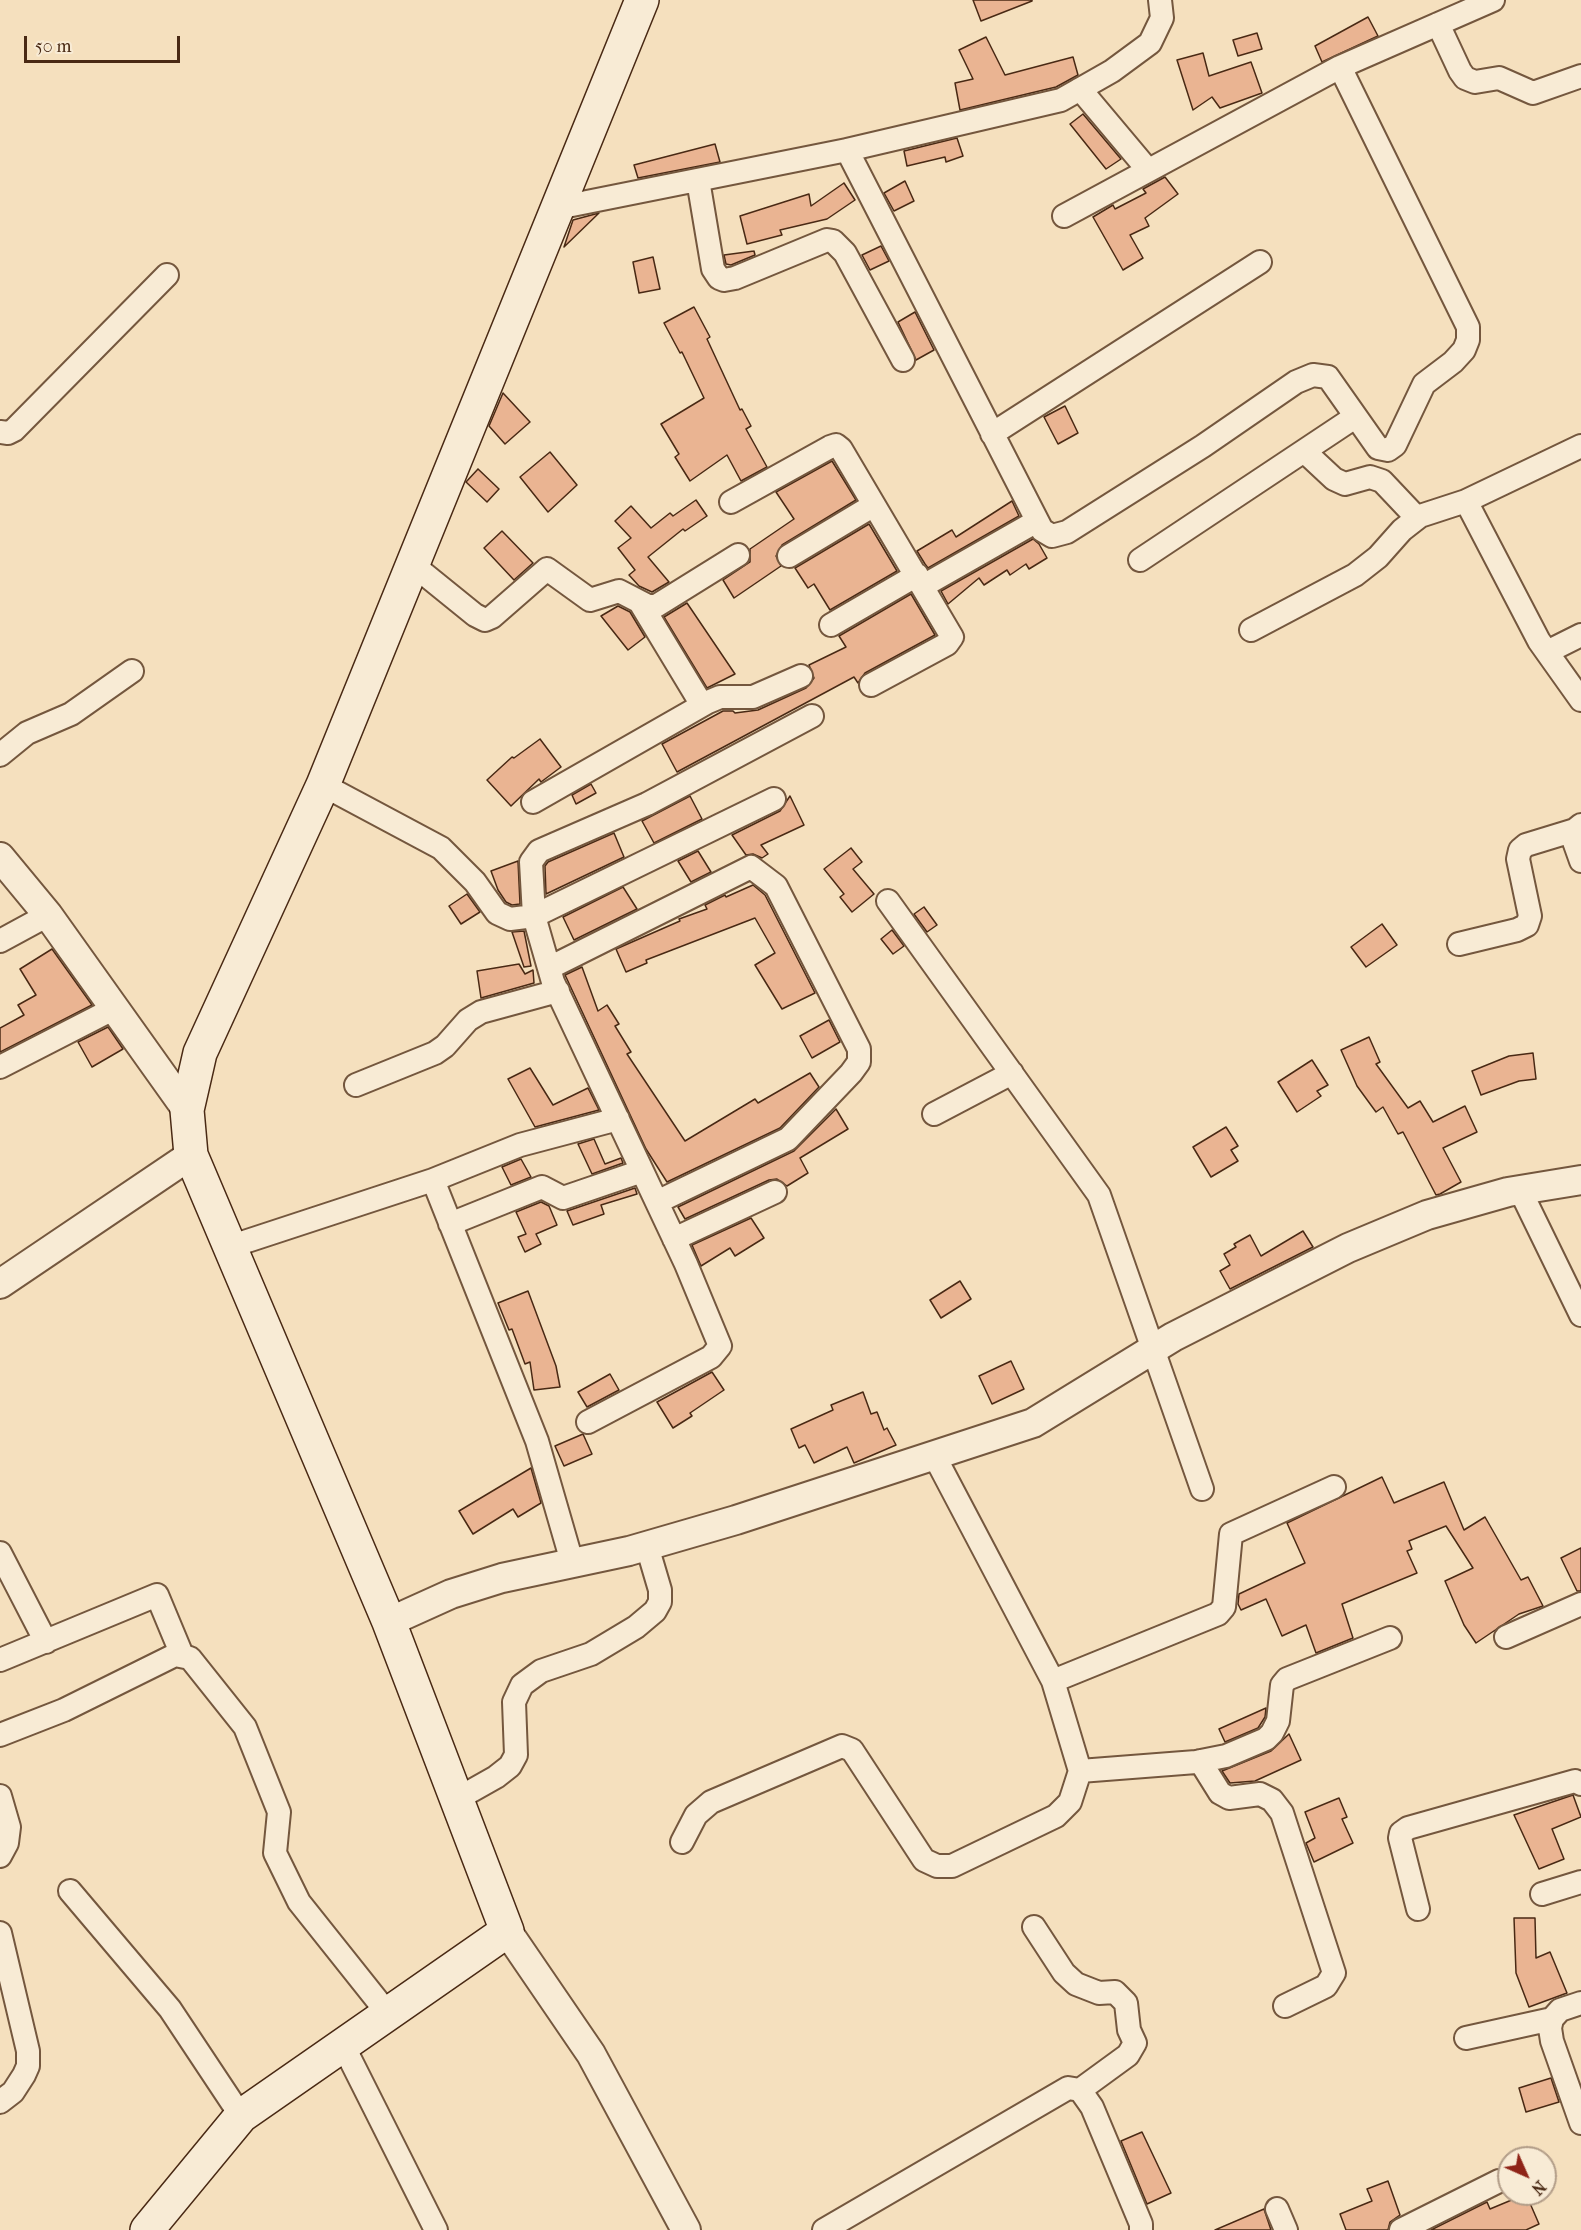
<!DOCTYPE html>
<html>
<head>
<meta charset="utf-8">
<style>
  body { margin:0 }
  #map { position:relative; width:1581px; height:2230px; overflow:hidden; background:#f5e0be; font-family:"IM FELL French Canon",serif }
  canvas { display:block }
  .north { position:absolute; left:1497px; top:2146px; width:60px; height:60px; box-sizing:border-box; background:#f8ebd5; border:2px solid #b29d88; border-radius:50%; rotate:135deg; font-size:16px; font-weight:700; line-height:24px; text-align:center; color:#492914 }
  .north::after { content:''; display:block; margin:auto; width:21px; height:27px; background:#8f2418; clip-path:polygon(50% 0,100% 100%,50% 72%,0 100%) }
  .scale { position:absolute; left:24px; top:36px; width:156px; height:27px; box-sizing:border-box; border:3px solid #492914; border-top:0; padding-left:8px; font-size:18px; line-height:21px; white-space:nowrap; color:#492914; -webkit-text-stroke:4px #f8ebd5; paint-order:stroke }
</style>
</head>
<body>
<div id="map">
<canvas width="1581" height="2230"></canvas>
<div class="north">N</div>
<div class="scale">50 m</div>
</div>
<script>
const g = document.querySelector('canvas').getContext('2d');
g.lineJoin = 'round';
function paint(path, color) {
  g.fillStyle = color;
  g.fill(path, 'evenodd');
}
function toPath(rows) {
  const path = new Path2D();
  for (const r of rows) {
    path.moveTo(r[0], r[1]);
    for (let i = 2; i < r.length; i += 2) path.lineTo(r[i], r[i + 1]);
  }
  return path;
}
function stroke(path, color, width, dash) {
  g.strokeStyle = color;
  g.lineWidth = width;
  g.lineCap = dash ? 'butt' : 'round';
  g.setLineDash(dash || []);
  g.stroke(path);
}
const building = toPath([
  [973,0,1032,0,1032,1,981,21,973,0],
  [1368,17,1378,36,1322,62,1315,46,1368,17],
  [1257,33,1262,49,1238,56,1233,40,1257,33],
  [986,37,1005,75,1073,57,1078,75,1056,87,960,110,955,83,973,79,959,50,986,37],
  [1203,53,1209,76,1251,62,1262,93,1220,108,1212,97,1193,110,1177,60,1203,53],
  [1083,114,1121,159,1106,169,1070,124,1083,114],
  [957,138,963,156,946,162,945,157,907,166,904,151,957,138],
  [715,144,720,162,638,178,634,165,715,144],
  [1165,177,1178,194,1145,218,1149,226,1130,235,1143,258,1123,270,1093,217,1113,205,1115,209,1146,193,1143,189,1165,177],
  [905,181,914,201,894,211,884,193,905,181],
  [844,183,855,200,827,219,780,230,782,235,747,244,740,216,809,194,811,206,844,183],
  [599,213,564,247,573,220,599,213],
  [881,246,889,261,870,270,862,255,881,246],
  [754,251,755,255,731,265,726,264,724,255,754,251],
  [653,257,660,289,639,293,633,262,653,257],
  [694,307,710,337,707,339,740,410,742,409,751,426,746,429,767,467,741,481,727,455,690,481,675,457,679,454,661,424,704,398,682,352,680,353,664,323,694,307],
  [915,312,934,350,916,360,898,322,915,312],
  [503,393,530,422,505,444,489,426,503,393],
  [1065,406,1078,433,1058,444,1044,417,1065,406],
  [550,452,577,485,548,512,520,477,550,452],
  [832,461,856,500,782,545,776,556,781,566,734,598,723,580,750,562,750,549,794,519,776,492,832,461],
  [478,469,499,489,487,502,466,482,478,469],
  [696,500,707,516,685,531,683,529,648,557,669,582,652,592,639,586,629,575,635,570,618,548,631,538,615,521,631,506,651,528,670,513,673,516,696,500],
  [1012,501,1019,516,928,568,925,564,917,551,952,530,956,537,1012,501],
  [869,524,897,571,830,610,814,584,808,588,795,568,869,524],
  [502,531,533,563,514,580,484,548,502,531],
  [1033,539,1039,544,1047,558,1029,569,1026,564,1010,575,1007,570,984,585,979,578,948,604,941,591,1033,539],
  [911,594,935,635,865,673,858,683,854,677,677,772,662,744,723,711,733,711,735,713,758,710,806,688,814,678,809,665,846,647,839,636,911,594],
  [687,603,735,674,707,688,664,617,687,603],
  [618,606,630,612,645,637,628,650,601,616,618,606],
  [540,739,561,767,541,782,539,779,511,806,487,780,512,757,514,758,540,739],
  [591,784,596,793,576,804,572,795,591,784],
  [690,796,702,819,654,843,642,821,690,796],
  [790,796,804,825,761,845,768,854,762,858,753,854,746,855,732,835,780,811,790,796],
  [614,833,624,857,546,894,545,866,548,862,614,833],
  [851,848,862,862,853,869,874,894,852,912,840,897,844,894,824,869,851,848],
  [698,851,711,872,691,882,678,861,698,851],
  [518,861,520,904,512,905,506,902,498,890,491,871,518,861],
  [753,885,765,895,815,993,782,1009,755,965,775,953,755,918,646,960,647,963,626,972,616,949,680,921,679,919,707,909,705,905,725,895,726,897,753,885],
  [623,887,637,909,574,940,563,917,623,887],
  [467,894,480,912,461,924,449,906,467,894],
  [924,907,937,925,927,932,914,914,924,907],
  [1382,924,1397,945,1366,967,1351,947,1382,924],
  [892,930,904,946,893,954,881,939,892,930],
  [524,931,531,966,524,967,512,932,524,931],
  [52,949,92,1005,0,1052,0,1028,24,1015,18,1005,36,995,20,969,52,949],
  [519,964,525,974,533,970,534,983,481,998,477,971,519,964],
  [582,967,598,1011,607,1005,619,1024,615,1026,631,1052,627,1054,685,1141,755,1099,758,1103,810,1073,819,1087,780,1128,667,1182,646,1149,566,977,565,975,582,967],
  [829,1020,840,1042,812,1058,800,1036,829,1020],
  [108,1027,123,1049,92,1067,78,1042,108,1027],
  [1369,1037,1380,1062,1376,1064,1408,1108,1420,1101,1433,1122,1465,1106,1477,1132,1443,1148,1461,1182,1440,1194,1436,1195,1403,1132,1398,1134,1383,1107,1376,1112,1357,1086,1341,1050,1369,1037],
  [1533,1053,1536,1079,1519,1081,1481,1095,1472,1071,1509,1056,1533,1053],
  [1312,1060,1328,1085,1317,1091,1321,1096,1297,1112,1278,1082,1312,1060],
  [530,1068,553,1105,588,1088,599,1110,535,1127,508,1079,530,1068],
  [836,1109,848,1129,800,1158,808,1173,787,1186,777,1179,769,1180,685,1219,678,1207,794,1151,836,1109],
  [1226,1127,1238,1146,1231,1150,1238,1161,1211,1177,1193,1147,1226,1127],
  [594,1139,605,1164,621,1158,623,1163,592,1174,578,1144,594,1139],
  [521,1159,531,1177,511,1185,502,1167,521,1159],
  [635,1188,637,1194,601,1205,604,1214,573,1225,567,1211,635,1188],
  [541,1202,549,1206,557,1225,536,1234,541,1244,525,1252,518,1237,526,1234,516,1212,541,1202],
  [751,1218,764,1238,735,1256,730,1248,701,1266,692,1245,751,1218],
  [1303,1231,1313,1247,1230,1289,1220,1271,1230,1265,1224,1254,1236,1247,1234,1244,1250,1235,1261,1256,1303,1231],
  [960,1281,971,1299,941,1318,930,1300,960,1281],
  [528,1291,556,1366,560,1387,534,1390,530,1362,525,1364,512,1329,509,1330,498,1303,528,1291],
  [1011,1361,1024,1389,992,1404,979,1376,1011,1361],
  [712,1372,724,1390,690,1413,692,1416,673,1428,657,1402,712,1372],
  [610,1374,619,1390,587,1407,578,1392,610,1374],
  [863,1392,871,1414,877,1412,884,1430,887,1428,896,1445,854,1463,847,1447,814,1463,805,1445,799,1448,791,1429,833,1410,831,1405,863,1392],
  [583,1434,592,1454,564,1466,555,1446,583,1434],
  [531,1468,541,1503,518,1517,513,1509,473,1534,459,1511,531,1468],
  [1382,1477,1394,1503,1444,1482,1464,1530,1485,1517,1521,1580,1528,1577,1543,1606,1519,1614,1476,1643,1464,1625,1445,1581,1473,1568,1446,1526,1409,1541,1412,1549,1407,1551,1417,1573,1342,1604,1353,1638,1316,1653,1306,1625,1282,1636,1266,1599,1241,1610,1238,1604,1239,1594,1305,1563,1287,1523,1382,1477],
  [1581,1548,1581,1591,1577,1591,1561,1558,1581,1548],
  [1266,1708,1265,1717,1258,1728,1225,1742,1219,1729,1266,1708],
  [1289,1734,1301,1760,1255,1781,1230,1783,1222,1771,1271,1751,1289,1734],
  [1573,1795,1581,1817,1552,1829,1564,1859,1539,1869,1514,1815,1573,1795],
  [1339,1798,1347,1817,1342,1819,1353,1843,1314,1862,1306,1843,1315,1838,1305,1812,1339,1798],
  [1514,1918,1535,1918,1536,1958,1550,1952,1567,1993,1529,2007,1516,1973,1514,1918],
  [1551,2078,1559,2102,1526,2112,1519,2088,1551,2078],
  [1142,2132,1171,2193,1147,2204,1121,2141,1142,2132],
  [1388,2181,1400,2215,1390,2222,1388,2230,1346,2230,1340,2214,1372,2201,1367,2189,1388,2181],
  [1526,2194,1539,2224,1526,2230,1431,2230,1487,2202,1490,2209,1526,2194],
  [1264,2209,1271,2230,1215,2230,1264,2209]
]);
paint(building, '#eab492');
stroke(building, '#492914', 1.5);
const minor = toPath([
  [1438,24,1460,71,1465,78,1475,82,1499,78,1533,93,1581,76],
  [1080,89,1148,170],
  [847,150,1042,530,1052,536,1067,532,1203,446,1296,382,1313,375,1328,377,1378,448,1388,450,1395,445,1424,384,1453,362,1464,350,1468,340,1468,327,1340,67],
  [698,180,713,269,719,278,724,280,735,278,827,240,833,241,845,253,903,360],
  [557,208,847,150,1061,100,1112,71,1150,43,1162,18,1160,0],
  [1064,216,1340,67,1493,0],
  [0,432,8,433,14,430,167,275],
  [992,434,1260,262],
  [1581,446,1466,501,1539,641,1581,700],
  [1304,451,1334,479,1345,484,1370,477,1382,481,1417,518],
  [731,502,830,447,836,445,841,449,952,637,947,644,871,685],
  [789,556,874,505],
  [1140,560,1355,417],
  [412,564,475,615,485,620,492,617,547,569,590,600,619,591,648,606,656,606,738,555],
  [923,586,1037,521],
  [641,604,702,705],
  [831,625,917,575],
  [1251,630,1355,575,1378,557,1402,530,1420,516,1466,501],
  [1547,652,1581,635],
  [0,755,27,733,71,714,132,671],
  [323,785,441,848,475,882,497,913,510,919,534,916,774,799],
  [533,802,708,702,720,697,753,697,801,676],
  [1581,825,1571,833,1581,861],
  [888,901,1099,1195,1202,1489],
  [0,941,48,915],
  [1459,944,1517,930,1527,925,1530,916,1518,859,1520,850,1526,845,1575,830],
  [549,968,751,867,776,886,859,1049,859,1062,851,1073,788,1139,657,1202],
  [0,1067,115,1008],
  [356,1085,435,1053,445,1046,468,1020,481,1012,558,991],
  [934,1114,1012,1073],
  [433,1180,537,1441,572,1562],
  [1520,1190,1581,1315],
  [450,1224,537,1189,542,1187,563,1198,642,1171],
  [674,1239,775,1192],
  [229,1247,433,1180,520,1145,618,1119],
  [588,1422,711,1357,720,1346,686,1264,553,982,534,916,531,862,539,851,647,804,812,716],
  [0,1553,46,1642],
  [1506,1637,1581,1604],
  [0,1660,157,1595,182,1655],
  [1053,1681,1218,1614,1224,1607,1231,1534,1334,1487],
  [0,1735,64,1710,175,1655,190,1658,245,1727,279,1812,275,1853,299,1902,389,2015],
  [1200,1761,1220,1793,1229,1798,1260,1794,1272,1800,1282,1813,1334,1973,1326,1986,1285,2006],
  [1080,1771,1196,1762,1226,1756,1266,1739,1272,1733,1278,1721,1282,1685,1287,1679,1390,1638],
  [0,1796,9,1827,7,1843,0,1856],
  [457,1799,496,1777,510,1766,516,1755,514,1702,522,1685,541,1671,591,1654,636,1627,655,1611,660,1602,660,1590,647,1546],
  [682,1842,696,1815,711,1802,842,1746,852,1750,924,1860,937,1866,952,1866,1056,1816,1070,1802,1080,1771,1053,1681,934,1455],
  [70,1891,170,2009,241,2116],
  [1542,1894,1581,1882],
  [1418,1909,1400,1838,1401,1833,1408,1828,1575,1781,1581,1784],
  [1034,1927,1064,1973,1076,1984,1099,1993,1115,1992,1126,2003,1129,2030,1135,2043,1128,2055,1080,2090],
  [0,1933,28,2051,28,2066,24,2075,13,2092,0,2102],
  [1581,2003,1560,2010,1552,2019,1550,2028,1552,2041,1581,2123],
  [1466,2038,1552,2019],
  [344,2047,436,2230],
  [1277,2209,1286,2230],
  [824,2230,1068,2088,1080,2090,1092,2107,1141,2224,1141,2230],
  [1401,2230,1499,2181]
]);
const tertiary = toPath([
  [0,857,48,915,187,1110],
  [0,1284,191,1155],
  [389,1622,451,1594,502,1578,629,1551,736,1520,1033,1423,1173,1337,1348,1248,1427,1215,1508,1192,1581,1180],
  [507,1931,591,2054,686,2230]
]);
const secondary = toPath([
  [147,2230,241,2116,507,1931,389,1622,191,1155,187,1110,200,1053,323,785,642,0]
]);
stroke(minor, '#74573e', 26);
stroke(tertiary, '#74573e', 32);
stroke(secondary, '#492914', 36);
stroke(minor, '#f8ebd5', 22);
stroke(tertiary, '#f8ebd5', 28);
stroke(secondary, '#f8ebd5', 33);
</script>
</body>
</html>
